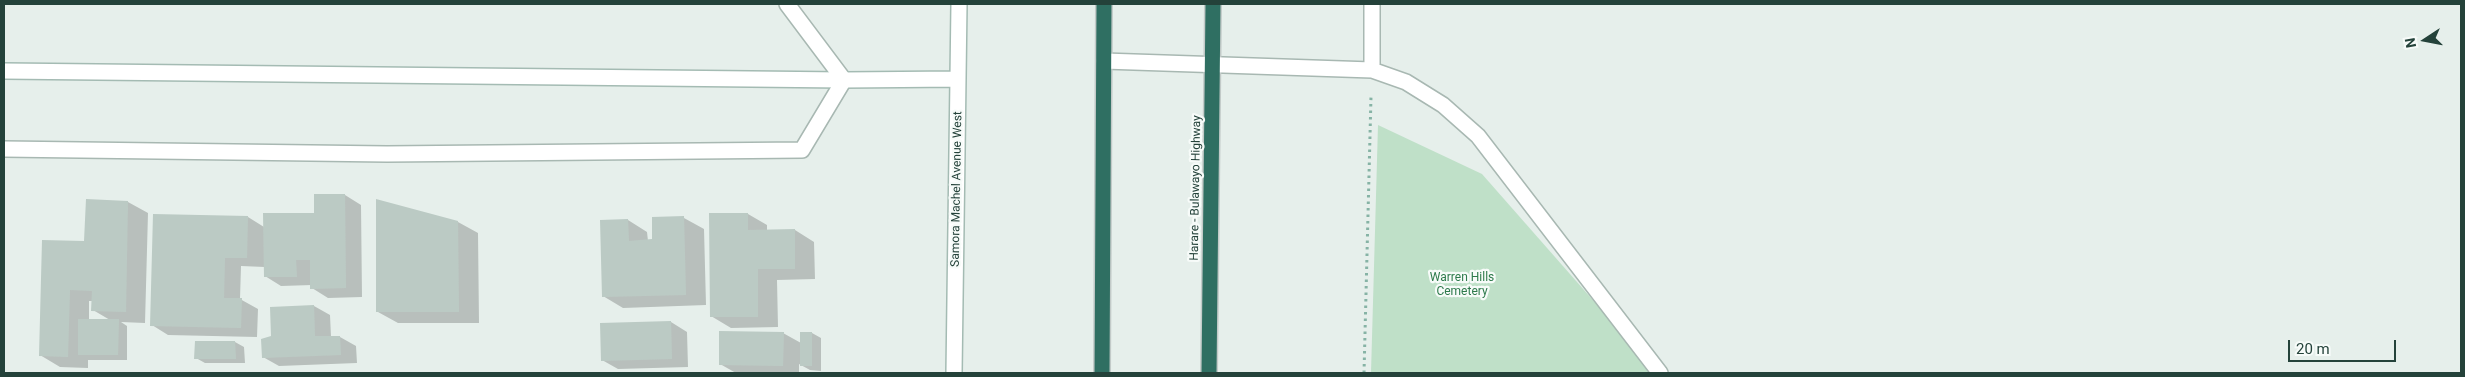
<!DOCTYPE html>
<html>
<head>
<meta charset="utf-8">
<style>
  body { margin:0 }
  #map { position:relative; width:2465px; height:377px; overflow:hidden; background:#e6efeb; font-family:Roboto,sans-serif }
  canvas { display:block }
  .frame { position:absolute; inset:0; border:5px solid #24423a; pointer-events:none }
  .north { position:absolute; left:2400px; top:15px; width:50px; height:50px; -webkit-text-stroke:4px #f7fbf9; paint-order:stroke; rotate:259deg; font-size:14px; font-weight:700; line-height:20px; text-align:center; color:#24423a }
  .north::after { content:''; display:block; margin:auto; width:18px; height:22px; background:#24423a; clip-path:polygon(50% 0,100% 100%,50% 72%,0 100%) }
  .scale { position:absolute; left:2288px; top:340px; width:108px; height:22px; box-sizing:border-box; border:2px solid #24423a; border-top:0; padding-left:6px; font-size:15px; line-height:18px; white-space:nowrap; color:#24423a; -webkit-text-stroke:4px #f7fbf9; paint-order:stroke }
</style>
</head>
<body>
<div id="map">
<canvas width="2465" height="377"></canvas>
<div class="frame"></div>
<div class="north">N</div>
<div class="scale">20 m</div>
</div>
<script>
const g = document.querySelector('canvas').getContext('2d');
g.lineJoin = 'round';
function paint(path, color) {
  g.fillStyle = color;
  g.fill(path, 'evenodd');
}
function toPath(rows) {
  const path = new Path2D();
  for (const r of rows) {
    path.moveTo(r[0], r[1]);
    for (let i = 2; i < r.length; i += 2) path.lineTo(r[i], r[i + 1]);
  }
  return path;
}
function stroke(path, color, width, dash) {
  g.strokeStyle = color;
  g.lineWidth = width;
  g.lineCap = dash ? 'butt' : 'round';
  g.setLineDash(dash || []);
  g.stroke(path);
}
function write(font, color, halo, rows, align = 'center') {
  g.font = font + ' Roboto,sans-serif';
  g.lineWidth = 4.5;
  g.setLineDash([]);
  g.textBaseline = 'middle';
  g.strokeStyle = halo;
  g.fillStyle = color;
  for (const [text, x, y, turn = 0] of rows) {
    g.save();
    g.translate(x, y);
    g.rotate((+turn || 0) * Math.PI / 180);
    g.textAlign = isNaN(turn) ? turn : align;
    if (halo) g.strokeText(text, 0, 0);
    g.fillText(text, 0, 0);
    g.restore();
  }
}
paint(toPath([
  [1378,125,1482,174,1657,373,1371,373]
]), '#bfe0c8');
paint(toPath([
  [345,195,361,205,362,297,328,298,312,288,312,285,281,286,265,276,265,267,241,266,240,299,258,309,257,337,168,335,152,325,248,217,264,227,315,214],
  [87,201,128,202,148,213,145,323,121,322,127,326,127,360,88,360,88,368,60,367,40,355,86,242],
  [89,301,93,301,93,310,110,320,89,320],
  [748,214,767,225,767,231,795,230,814,242,815,279,777,280,778,327,731,328,711,316],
  [684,218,704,229,706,305,623,308,603,296,628,220,647,232,648,241,653,241],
  [458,222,478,233,479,323,398,323,378,312],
  [314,306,330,315,331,337,340,337,356,346,357,363,279,366,263,357,272,337],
  [671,322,687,332,688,367,618,369,602,360],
  [783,333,801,343,801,333,812,333,821,338,821,371,810,370,799,364,799,373,736,373,720,364],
  [235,342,244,347,245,363,205,363,196,358]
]), '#0003');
paint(toPath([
  [314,194,345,194,346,288,310,289,310,260,296,260,297,277,264,277,263,213,314,213],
  [86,199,128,201,126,312,91,311,92,291,70,290,68,357,39,356,42,240,84,241],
  [376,199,458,221,459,312,376,312],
  [709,213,748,213,748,230,795,229,795,269,758,269,758,317,710,317],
  [153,214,248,216,247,258,225,258,224,298,242,298,241,328,150,326],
  [684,216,686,295,602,297,600,220,628,219,629,241,652,239,652,217],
  [314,305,315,336,340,336,341,355,262,358,261,339,271,336,270,307],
  [78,319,119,319,118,355,78,355],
  [671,321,672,359,601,361,600,323],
  [719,331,784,332,783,366,719,365],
  [800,332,812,332,812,366,800,366],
  [195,341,235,341,236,359,194,359]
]), '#bbcac4');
const lane = toPath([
  [4,149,387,154,802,150,844,80,787,4]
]);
const street = toPath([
  [1372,4,1372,70],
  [1104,61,1372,70,1406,82,1443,105,1478,136,1660,373]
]);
const secondary = toPath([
  [4,71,844,80,958,79],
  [954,373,959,4]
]);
const highway = toPath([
  [1102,373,1104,4],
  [1209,373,1213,4]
]);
stroke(lane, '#a8b8b2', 18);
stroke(street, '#a8b8b2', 18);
stroke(secondary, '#a4bbb3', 18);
stroke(highway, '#c2cac8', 18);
stroke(toPath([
  [1364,373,1371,96]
]), '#86b3a5', 3, [2.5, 4]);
stroke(lane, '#fff', 15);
stroke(street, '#fff', 15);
stroke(secondary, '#fff', 15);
stroke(highway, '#2f6f62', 15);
write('12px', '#24423a', '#f7fbf9', [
  ["Harare - Bulawayo Highway",1196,188,-89],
  ["Samora Machel Avenue West",957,189,-89]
]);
write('12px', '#2d7a4b', '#f7fbf9', [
  ["Warren Hills",1462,278],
  ["Cemetery",1462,292]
]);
</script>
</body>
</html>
